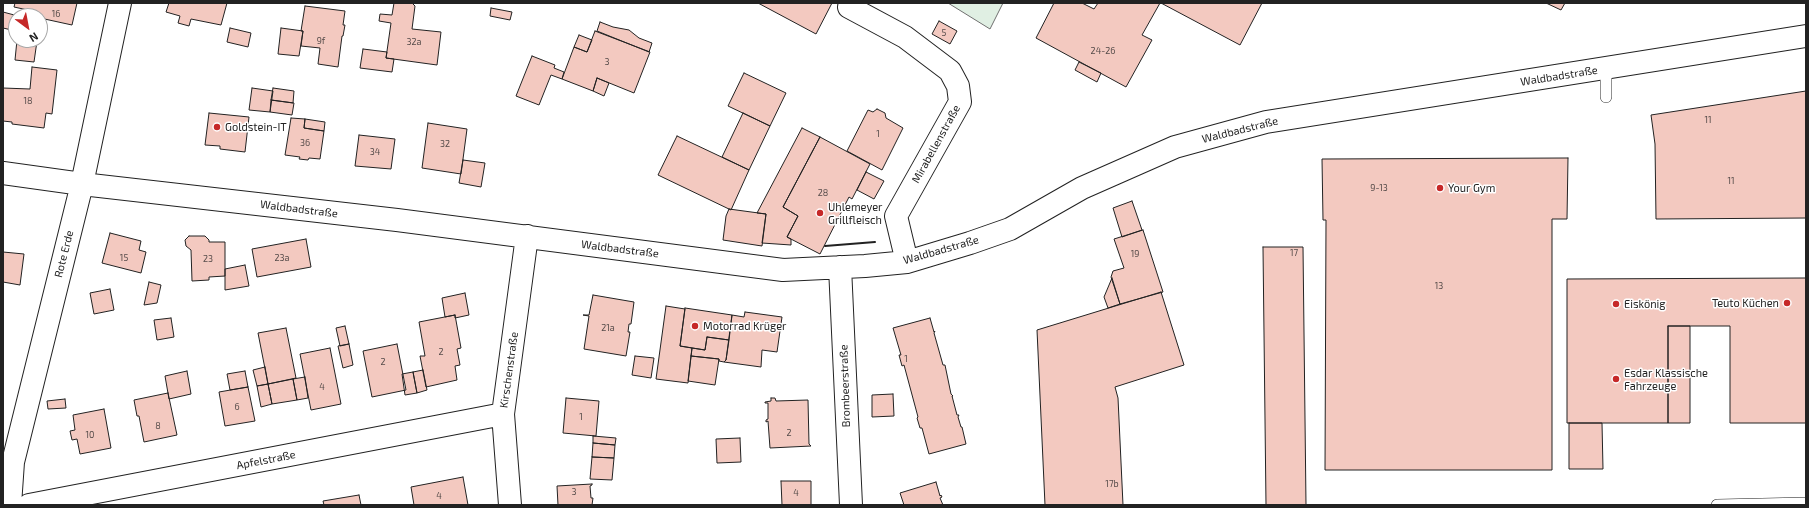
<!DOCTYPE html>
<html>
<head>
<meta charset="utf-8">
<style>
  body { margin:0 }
  #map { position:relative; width:1809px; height:508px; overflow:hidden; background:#fff; font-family:"Exo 2",sans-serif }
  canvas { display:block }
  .frame { position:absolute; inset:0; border:4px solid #222; pointer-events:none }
  .north { position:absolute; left:8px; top:8px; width:40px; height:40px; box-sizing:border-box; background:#fff; border:1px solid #a7a7a7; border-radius:50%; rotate:148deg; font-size:11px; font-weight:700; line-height:16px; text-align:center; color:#222 }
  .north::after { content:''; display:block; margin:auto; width:14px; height:18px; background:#c62828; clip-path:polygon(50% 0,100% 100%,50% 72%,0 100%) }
</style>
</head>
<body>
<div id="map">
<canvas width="1809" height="508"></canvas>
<div class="frame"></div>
<div class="north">N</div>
</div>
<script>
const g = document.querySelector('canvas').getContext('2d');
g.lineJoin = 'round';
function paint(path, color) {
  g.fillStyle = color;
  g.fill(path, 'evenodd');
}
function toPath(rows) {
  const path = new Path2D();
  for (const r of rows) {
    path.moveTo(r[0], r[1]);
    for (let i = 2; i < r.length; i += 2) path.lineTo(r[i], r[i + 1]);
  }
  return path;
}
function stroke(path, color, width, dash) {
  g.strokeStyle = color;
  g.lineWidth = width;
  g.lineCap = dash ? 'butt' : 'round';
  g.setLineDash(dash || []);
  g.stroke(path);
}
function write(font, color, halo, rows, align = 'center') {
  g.font = font + ' "Exo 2",sans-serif';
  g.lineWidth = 3;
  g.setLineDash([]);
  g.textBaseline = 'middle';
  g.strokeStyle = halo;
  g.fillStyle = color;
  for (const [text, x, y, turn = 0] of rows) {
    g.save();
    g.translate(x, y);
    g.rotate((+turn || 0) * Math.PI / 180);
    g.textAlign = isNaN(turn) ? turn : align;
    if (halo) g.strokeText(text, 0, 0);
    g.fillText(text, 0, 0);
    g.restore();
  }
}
const green = toPath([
  [948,3,1003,3,990,29,948,3]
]);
paint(green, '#e0efe3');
stroke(green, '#6f6f6f', 1);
const building = toPath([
  [15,3,77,3,72,25,40,18,40,16,36,16,37,12,14,7,15,3],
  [169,3,227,3,221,25,191,19,189,26,178,23,180,16,166,12,169,3],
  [394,3,412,3,415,6,412,29,441,32,437,65,386,58,391,23,379,21,380,14,392,15,394,3],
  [758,3,832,3,816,34,758,3],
  [1054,3,1082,3,1094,9,1098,3,1160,3,1142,35,1152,40,1126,87,1036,38,1054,3],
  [1161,3,1262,3,1240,45,1161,3],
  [1546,3,1565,3,1561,10,1546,3],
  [305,6,345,11,343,25,345,25,343,36,342,36,338,67,318,64,320,48,301,46,303,31,301,31,305,6],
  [491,8,512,12,510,20,490,16,491,8],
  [3,12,18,16,16,16,16,31,3,28,3,12],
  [939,21,957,31,950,44,932,34,939,21],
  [600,22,613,27,629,30,639,38,652,43,649,52,597,31,600,22],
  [230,28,251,33,248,47,227,42,230,28],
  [281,28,303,31,299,56,278,54,281,28],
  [595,31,650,52,634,93,597,78,593,91,562,79,574,47,587,52,595,31],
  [579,35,592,40,587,52,574,47,579,35],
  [17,40,37,41,34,62,15,60,17,40],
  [363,49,387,52,386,58,394,59,392,72,360,68,363,49],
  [532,56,555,65,554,68,564,72,562,79,551,75,539,105,516,96,532,56],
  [1079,62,1101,73,1097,82,1075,70,1079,62],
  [32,67,57,70,52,114,46,113,44,128,12,124,12,122,3,121,3,88,30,89,32,67],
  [744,73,786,93,770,126,728,106,744,73],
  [597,78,609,83,604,96,593,91,597,78],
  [252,88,273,91,270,112,249,110,252,88],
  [273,88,294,91,293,103,271,100,273,88],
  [1806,91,1806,218,1656,219,1655,144,1651,115,1806,91],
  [271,100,294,103,292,115,270,112,271,100],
  [877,109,885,113,886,118,903,128,882,170,847,151,868,110,873,112,877,109],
  [209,113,249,117,245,152,220,149,220,146,205,145,209,113],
  [743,113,770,126,749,170,722,157,743,113],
  [291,118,305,119,304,128,324,131,320,159,309,158,308,160,299,159,300,157,285,155,291,118],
  [305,119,325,122,324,131,304,128,305,119],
  [428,123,467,129,461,174,422,168,428,123],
  [802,128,820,137,783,207,798,216,787,237,791,239,791,245,762,243,766,214,757,213,802,128],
  [359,135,395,139,391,169,355,166,359,135],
  [677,136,749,170,731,210,658,175,677,136],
  [820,137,870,164,852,199,849,197,820,254,787,237,798,216,783,207,820,137],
  [1568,158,1567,219,1552,219,1552,470,1325,470,1326,220,1323,220,1322,159,1568,158],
  [463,160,485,163,481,187,459,183,463,160],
  [866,172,884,181,874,199,857,190,866,172],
  [1132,201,1142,230,1122,237,1113,208,1132,201],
  [729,209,766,214,762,246,723,240,726,216,729,209],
  [1143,230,1163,292,1120,304,1111,277,1113,271,1124,268,1114,239,1143,230],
  [110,233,141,241,139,250,146,252,141,273,102,263,110,233],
  [189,236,205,236,209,240,209,242,225,242,225,276,209,277,209,280,192,281,191,250,186,246,185,240,189,236],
  [306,239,311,267,257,277,252,249,306,239],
  [1263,247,1303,247,1306,505,1266,505,1263,247],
  [3,252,24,254,20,285,3,282,3,252],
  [245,265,249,286,225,290,225,269,245,265],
  [1112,278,1120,304,1108,308,1104,297,1112,278],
  [1806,278,1806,423,1730,423,1730,326,1668,326,1668,423,1567,423,1567,279,1806,278],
  [149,282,161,285,157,303,144,305,149,282],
  [110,289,114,310,94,314,90,293,110,289],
  [1161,292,1184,365,1115,387,1118,398,1123,505,1045,505,1037,330,1161,292],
  [465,293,469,315,455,318,455,315,445,317,442,298,465,293],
  [593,295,634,302,631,324,629,324,628,332,630,332,626,356,584,349,589,316,583,315,589,315,593,295],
  [666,306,685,309,680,346,692,348,688,383,656,379,666,306],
  [685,308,732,315,729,340,707,337,705,350,680,346,685,308],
  [745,312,782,317,777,352,762,350,761,367,724,362,726,360,732,315,744,317,745,312],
  [455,315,461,348,457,349,460,365,455,366,457,380,426,387,420,356,425,356,419,322,455,315],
  [171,318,174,337,157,340,154,320,171,318],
  [930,318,934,332,935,331,934,333,943,365,945,365,951,394,953,396,952,396,957,415,959,415,958,417,961,427,962,427,966,444,929,454,922,428,920,428,917,418,918,417,904,365,902,366,899,355,901,355,893,328,930,318],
  [345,326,349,344,340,346,336,328,345,326],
  [1668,326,1690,326,1690,423,1668,423,1668,326],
  [286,328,296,378,268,384,258,333,286,328],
  [707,337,729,340,726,360,724,362,719,361,719,359,691,356,692,348,705,350,707,337],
  [349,344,353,365,343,368,338,346,349,344],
  [397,344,406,390,372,397,363,351,397,344],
  [330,348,341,404,311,410,300,354,330,348],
  [635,356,654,358,651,378,632,375,635,356],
  [691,356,719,359,715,385,688,381,691,356],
  [265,367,268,384,257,386,253,370,265,367],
  [423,370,427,390,417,393,413,372,423,370],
  [187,371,191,394,169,399,165,376,187,371],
  [245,371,248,387,230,390,227,374,245,371],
  [413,372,417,393,405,395,402,374,413,372],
  [305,377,308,398,297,400,293,379,305,377],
  [293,379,297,400,272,404,268,384,293,379],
  [268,384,272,404,261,407,257,386,268,384],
  [248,387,255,421,225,426,219,392,248,387],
  [168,393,177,435,144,442,139,416,137,416,134,400,168,393],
  [893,394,894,416,872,417,872,395,893,394],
  [566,398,599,401,596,436,563,433,566,398],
  [771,398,775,398,776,401,808,400,809,444,811,446,770,448,768,421,766,422,766,420,768,419,768,403,765,403,765,402,771,401,771,398],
  [65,399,66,408,48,409,47,401,65,399],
  [104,409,111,448,80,454,77,439,72,440,70,431,75,430,73,415,104,409],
  [1569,423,1602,423,1603,469,1569,469,1569,423],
  [593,436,616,438,615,445,593,443,593,436],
  [740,438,741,462,717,463,716,439,740,438],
  [593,443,615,445,614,458,592,457,593,443],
  [592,457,614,458,612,480,590,479,592,457],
  [463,477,468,505,414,505,411,487,463,477],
  [781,481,811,481,811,505,782,505,781,481],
  [936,482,940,496,941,495,942,497,940,498,943,505,904,505,900,493,936,482],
  [592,484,592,485,590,486,591,498,593,498,592,505,558,505,557,486,592,484],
  [359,495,361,505,324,505,323,501,359,495]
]);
paint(building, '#f3c9c0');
stroke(building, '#222', 1);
const lane = toPath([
  [1606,97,1606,68],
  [1717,505,1806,503]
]);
const street = toPath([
  [849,7,905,37,950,71,958,86,960,102,896,216,907,262],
  [3,173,82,184,397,220,783,270,865,266,907,262,970,243,1010,229,1082,188,1175,147,1266,122,1806,36],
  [840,267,851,505],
  [10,505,13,462,82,184,120,3],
  [29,505,503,414],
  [510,505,503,414,527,236]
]);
stroke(lane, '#222', 12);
stroke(street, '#222', 24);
stroke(lane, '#fff', 11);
stroke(street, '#fff', 22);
stroke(toPath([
  [825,246,875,242]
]), '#222', 2);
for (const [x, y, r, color] of [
  [217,127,4,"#c62828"],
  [1440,188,4,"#c62828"],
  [820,213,4,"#c62828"],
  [1787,303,4,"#c62828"],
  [1616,304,4,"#c62828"],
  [695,326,4,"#c62828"],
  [1616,379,4,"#c62828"]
]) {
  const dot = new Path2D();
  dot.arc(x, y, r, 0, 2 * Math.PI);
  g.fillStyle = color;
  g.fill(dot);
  stroke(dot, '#fff', 1.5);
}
write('9px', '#564c4a', null, [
  ["16",56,14],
  ["5",944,33],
  ["9f",321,41],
  ["32a",414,42],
  ["24-26",1103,51],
  ["3",607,62],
  ["18",28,101],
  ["11",1708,120],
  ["1",878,134],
  ["36",305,143],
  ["32",445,144],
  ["34",375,152],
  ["11",1731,181],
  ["9-13",1379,188],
  ["28",823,193],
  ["17",1294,253],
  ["19",1135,254],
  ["15",124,258],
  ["23a",282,258],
  ["23",208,259],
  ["13",1439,286],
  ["21a",608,328],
  ["2",441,352],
  ["1",906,359],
  ["2",383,362],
  ["4",322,387],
  ["6",237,407],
  ["1",581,417],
  ["8",158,426],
  ["2",789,433],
  ["10",90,435],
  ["17b",1112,484],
  ["3",574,492],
  ["4",796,493],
  ["4",439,496]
]);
write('11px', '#222', '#fff', [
  ["Waldbadstraße",1559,76,-9],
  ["Waldbadstraße",1240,130,-14],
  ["Mirabellenstraße",936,144,-61],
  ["Waldbadstraße",299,209,7],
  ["Waldbadstraße",620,249,7],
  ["Waldbadstraße",941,250,-16],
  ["Rote Erde",64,254,-76],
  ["Kirschenstraße",509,370,-82],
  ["Brombeerstraße",845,386,-92],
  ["Apfelstraße",266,460,-11]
]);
write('11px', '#222', '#fff', [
  ["Goldstein-IT",225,127],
  ["Your Gym",1448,188],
  ["Uhlemeyer",828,207],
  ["Grillfleisch",828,220],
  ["Teuto Küchen",1779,303,"right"],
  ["Eiskönig",1624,304],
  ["Motorrad Krüger",703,326],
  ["Esdar Klassische",1624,373],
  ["Fahrzeuge",1624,386]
], 'left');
</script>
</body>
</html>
